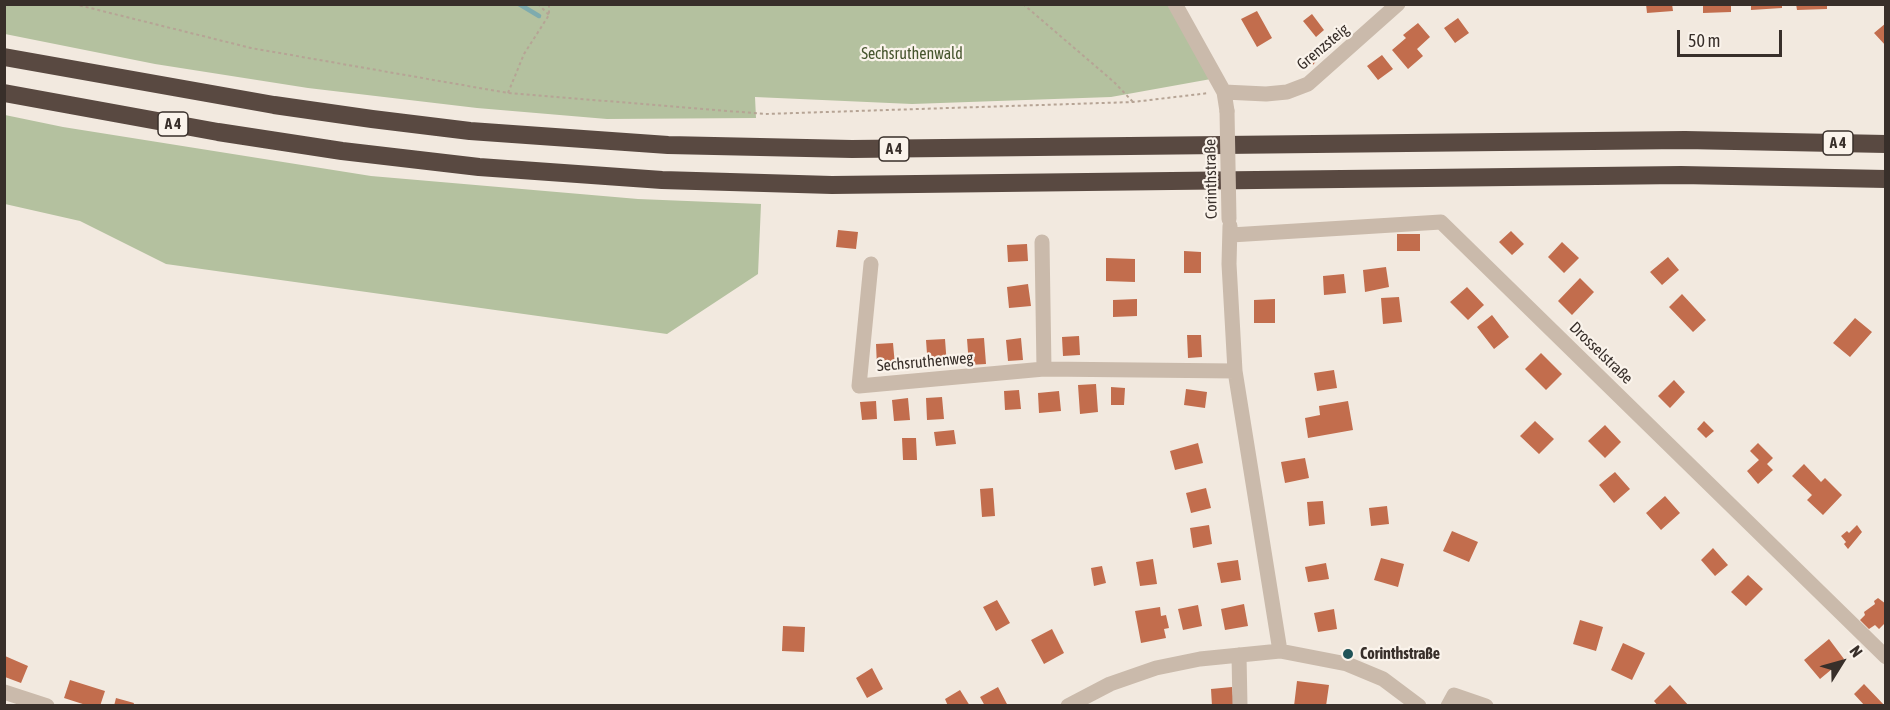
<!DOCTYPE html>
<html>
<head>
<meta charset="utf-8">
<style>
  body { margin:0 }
  #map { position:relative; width:1890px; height:710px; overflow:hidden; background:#f2e9df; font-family:"Asap Condensed",sans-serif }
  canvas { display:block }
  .frame { position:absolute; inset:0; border:6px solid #382f2a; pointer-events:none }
  .north { position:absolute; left:1812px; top:632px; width:60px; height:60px; -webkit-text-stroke:4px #faf3eb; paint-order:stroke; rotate:53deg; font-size:16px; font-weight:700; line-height:24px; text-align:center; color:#382f2a }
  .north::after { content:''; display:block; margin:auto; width:21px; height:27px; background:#382f2a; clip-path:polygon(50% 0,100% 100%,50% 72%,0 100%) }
  .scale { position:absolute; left:1677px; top:30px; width:105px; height:27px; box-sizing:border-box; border:3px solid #382f2a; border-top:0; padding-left:8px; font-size:18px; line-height:21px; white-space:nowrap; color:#382f2a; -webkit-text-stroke:4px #faf3eb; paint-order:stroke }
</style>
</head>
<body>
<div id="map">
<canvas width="1890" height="710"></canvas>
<div class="frame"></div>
<div class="north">N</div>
<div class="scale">50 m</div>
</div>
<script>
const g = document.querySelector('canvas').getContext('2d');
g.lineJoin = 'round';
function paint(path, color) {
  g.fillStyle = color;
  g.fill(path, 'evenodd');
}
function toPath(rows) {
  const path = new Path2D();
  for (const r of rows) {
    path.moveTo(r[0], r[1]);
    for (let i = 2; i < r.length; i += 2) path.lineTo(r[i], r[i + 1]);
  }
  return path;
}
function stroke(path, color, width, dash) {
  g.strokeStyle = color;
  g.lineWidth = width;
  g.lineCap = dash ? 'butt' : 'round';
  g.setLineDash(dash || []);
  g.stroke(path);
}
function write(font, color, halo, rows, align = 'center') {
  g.font = font + ' "Asap Condensed",sans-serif';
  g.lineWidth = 4.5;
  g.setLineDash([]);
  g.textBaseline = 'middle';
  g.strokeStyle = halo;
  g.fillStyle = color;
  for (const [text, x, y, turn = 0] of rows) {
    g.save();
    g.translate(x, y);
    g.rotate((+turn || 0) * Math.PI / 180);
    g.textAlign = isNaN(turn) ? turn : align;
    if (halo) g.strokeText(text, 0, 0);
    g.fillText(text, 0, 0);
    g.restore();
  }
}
paint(toPath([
  [4,5,1168,5,1211,79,1111,97,912,104,755,97,756,118,607,119,477,108,308,88,155,64,5,34],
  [5,115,63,127,371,176,638,199,761,204,758,274,667,334,166,264,80,221,5,204]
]), '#b4c19f');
stroke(toPath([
  [519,4,539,16]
]), '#7eabae', 4.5);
paint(toPath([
  [1646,4,1672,4,1673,11,1647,13],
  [1703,4,1731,4,1731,12,1703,13],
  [1751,4,1782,4,1782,8,1751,10],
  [1796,4,1827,4,1827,9,1797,10],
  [1257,11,1272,38,1257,47,1241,19],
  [1312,14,1324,30,1316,37,1303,21],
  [1458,18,1469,33,1455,43,1444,28],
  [1418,23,1430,37,1417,49,1423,56,1408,69,1392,50,1406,38,1403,35],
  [1886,23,1886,46,1874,33],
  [1311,50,1319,58,1313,65,1305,57],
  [1382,55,1393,69,1378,80,1367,66],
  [838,230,858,232,856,249,836,247],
  [1511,231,1524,244,1512,255,1499,242],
  [1397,234,1420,234,1420,251,1397,251],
  [1562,242,1579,258,1564,273,1548,257],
  [1027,244,1028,261,1008,262,1007,245],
  [1184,251,1201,252,1201,273,1184,273],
  [1668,257,1679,270,1662,285,1650,272],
  [1106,258,1135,259,1135,282,1106,281],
  [1386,267,1389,287,1365,292,1363,270],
  [1344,274,1346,293,1324,295,1323,276],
  [1580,278,1594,292,1572,315,1558,301],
  [1028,284,1031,306,1009,308,1007,287],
  [1467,287,1484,305,1468,320,1450,302],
  [1682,294,1706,320,1693,332,1669,307],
  [1399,297,1402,322,1383,324,1381,298],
  [1137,299,1137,316,1113,317,1113,300],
  [1275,299,1275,323,1254,323,1254,300],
  [1492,315,1509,337,1494,349,1477,327],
  [1855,318,1872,332,1850,357,1833,343],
  [1187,335,1201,335,1202,357,1188,358],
  [1079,336,1080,355,1063,356,1062,337],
  [984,338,986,364,969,365,967,339],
  [1021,338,1023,360,1008,361,1006,340],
  [945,339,947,366,928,368,926,340],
  [893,343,895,366,877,367,876,344],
  [1541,353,1562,374,1546,390,1525,369],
  [1334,370,1337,388,1317,391,1314,373],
  [1674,380,1685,392,1670,408,1658,396],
  [1096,384,1098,412,1080,414,1078,385],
  [1111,387,1125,388,1124,405,1111,405],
  [1186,389,1207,392,1205,408,1184,405],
  [1019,390,1021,409,1005,410,1004,391],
  [1059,391,1061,411,1039,413,1038,393],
  [942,397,944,419,927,420,926,398],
  [908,398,910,420,894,421,892,400],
  [876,401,877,419,862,420,860,402],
  [1348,401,1353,430,1308,438,1305,418,1320,415,1319,406],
  [1535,421,1554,439,1539,454,1520,436],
  [1704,421,1714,431,1706,438,1697,429],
  [1605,425,1621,442,1605,458,1588,441],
  [954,430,956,444,936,446,934,432],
  [902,438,916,438,917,460,903,460],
  [1198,443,1203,463,1175,470,1170,451],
  [1758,443,1773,458,1767,464,1773,470,1758,484,1747,471,1759,460,1750,451],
  [1305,458,1309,478,1285,483,1281,462],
  [1804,464,1821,482,1825,478,1842,495,1823,515,1807,500,1812,495,1792,476],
  [1615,472,1630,489,1614,503,1599,485],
  [993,488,995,516,982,517,980,489],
  [1206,488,1211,508,1191,513,1186,493],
  [1665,496,1680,513,1661,530,1646,513],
  [1323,501,1325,524,1309,526,1307,502],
  [1387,506,1389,524,1371,526,1369,508],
  [1209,525,1212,544,1193,548,1190,528],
  [1857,525,1862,532,1848,549,1844,544,1846,542,1841,536,1847,531,1849,533],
  [1452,531,1478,542,1469,562,1443,551],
  [1713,548,1728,565,1715,576,1701,560],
  [1381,558,1404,564,1398,587,1374,580],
  [1153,559,1157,584,1140,586,1136,562],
  [1238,560,1241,580,1221,583,1217,563],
  [1326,563,1329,579,1308,582,1305,567],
  [1102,566,1106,583,1094,586,1091,568],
  [1748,575,1763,589,1746,606,1731,592],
  [1878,598,1886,604,1886,622,1879,629,1875,625,1869,629,1860,620,1865,615,1864,612,1875,604,1874,601],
  [997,600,1010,623,996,631,983,607],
  [1244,604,1248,626,1225,630,1221,609],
  [1198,605,1202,626,1183,630,1178,609],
  [1160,607,1161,616,1166,615,1169,628,1164,629,1166,638,1141,643,1135,611],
  [1334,609,1337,629,1318,632,1314,613],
  [1580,620,1603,627,1596,651,1573,644],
  [783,626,805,627,804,652,782,651],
  [1052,629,1064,653,1044,664,1031,640],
  [1829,639,1844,659,1820,679,1804,660],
  [1623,643,1645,653,1632,680,1611,670],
  [5,656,28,666,21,683,5,677],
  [872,668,883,689,867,698,856,678],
  [70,680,105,691,100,706,89,706,64,698],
  [1297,681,1329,685,1326,706,1294,706],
  [1864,684,1885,706,1865,706,1854,694],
  [1670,685,1689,706,1658,706,1654,701],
  [998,687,1008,706,985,706,980,697],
  [1232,687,1234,706,1212,706,1211,689],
  [960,690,970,706,948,706,945,699],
  [116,698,134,703,133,706,114,706]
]), '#c26d4d');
stroke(toPath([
  [74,4,251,48,508,93,765,114,1133,102,1209,93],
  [538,4,549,15],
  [1023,4,1114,82,1133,102],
  [508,93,524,54,549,15,549,4]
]), '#b6a495', 2, [3, 3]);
stroke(toPath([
  [1175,4,1224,92,1227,111],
  [1224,92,1266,94,1287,92,1308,84,1398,4],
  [1230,226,1229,264,1235,371,1280,651],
  [1231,235,1441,222,1886,657],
  [1042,242,1044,369],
  [871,264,859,386,1044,369,1235,371],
  [1239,655,1240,706],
  [4,692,47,706],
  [1068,706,1110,684,1156,668,1200,659,1280,651,1347,664,1383,679,1419,706],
  [1448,706,1454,695,1486,706]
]), '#cabaab', 15);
stroke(toPath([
  [4,57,274,105,372,119,470,131,668,145,852,149,1685,140,1886,144],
  [4,93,218,132,342,151,479,167,662,180,832,185,1681,175,1886,179]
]), '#594941', 18);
stroke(toPath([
  [1227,111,1229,219]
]), '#cabaab', 15);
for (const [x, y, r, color] of [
  [1348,654,6,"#205358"]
]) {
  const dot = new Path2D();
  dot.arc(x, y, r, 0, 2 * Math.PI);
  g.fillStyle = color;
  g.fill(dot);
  stroke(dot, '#faf3eb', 2);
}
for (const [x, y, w] of [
  [173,124,30],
  [1838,143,30],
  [894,149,30]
]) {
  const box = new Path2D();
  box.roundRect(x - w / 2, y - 12, w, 24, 4.5);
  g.fillStyle = '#faf3eb';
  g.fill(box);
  stroke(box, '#382f2a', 1.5);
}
write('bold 15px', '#382f2a', null, [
  ["A 4",173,124],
  ["A 4",1838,143],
  ["A 4",894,149]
]);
write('16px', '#382f2a', '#faf3eb', [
  ["Grenzsteig",1323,47,-40],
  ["Corinthstraße",1211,179,-91],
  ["Drosselstraße",1601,353,44],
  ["Sechsruthenweg",925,362,-5]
]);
write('16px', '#46552e', '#faf3eb', [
  ["Sechsruthenwald",912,54]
]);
write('bold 16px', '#382f2a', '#faf3eb', [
  ["Corinthstraße",1360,654]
], 'left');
</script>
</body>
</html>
